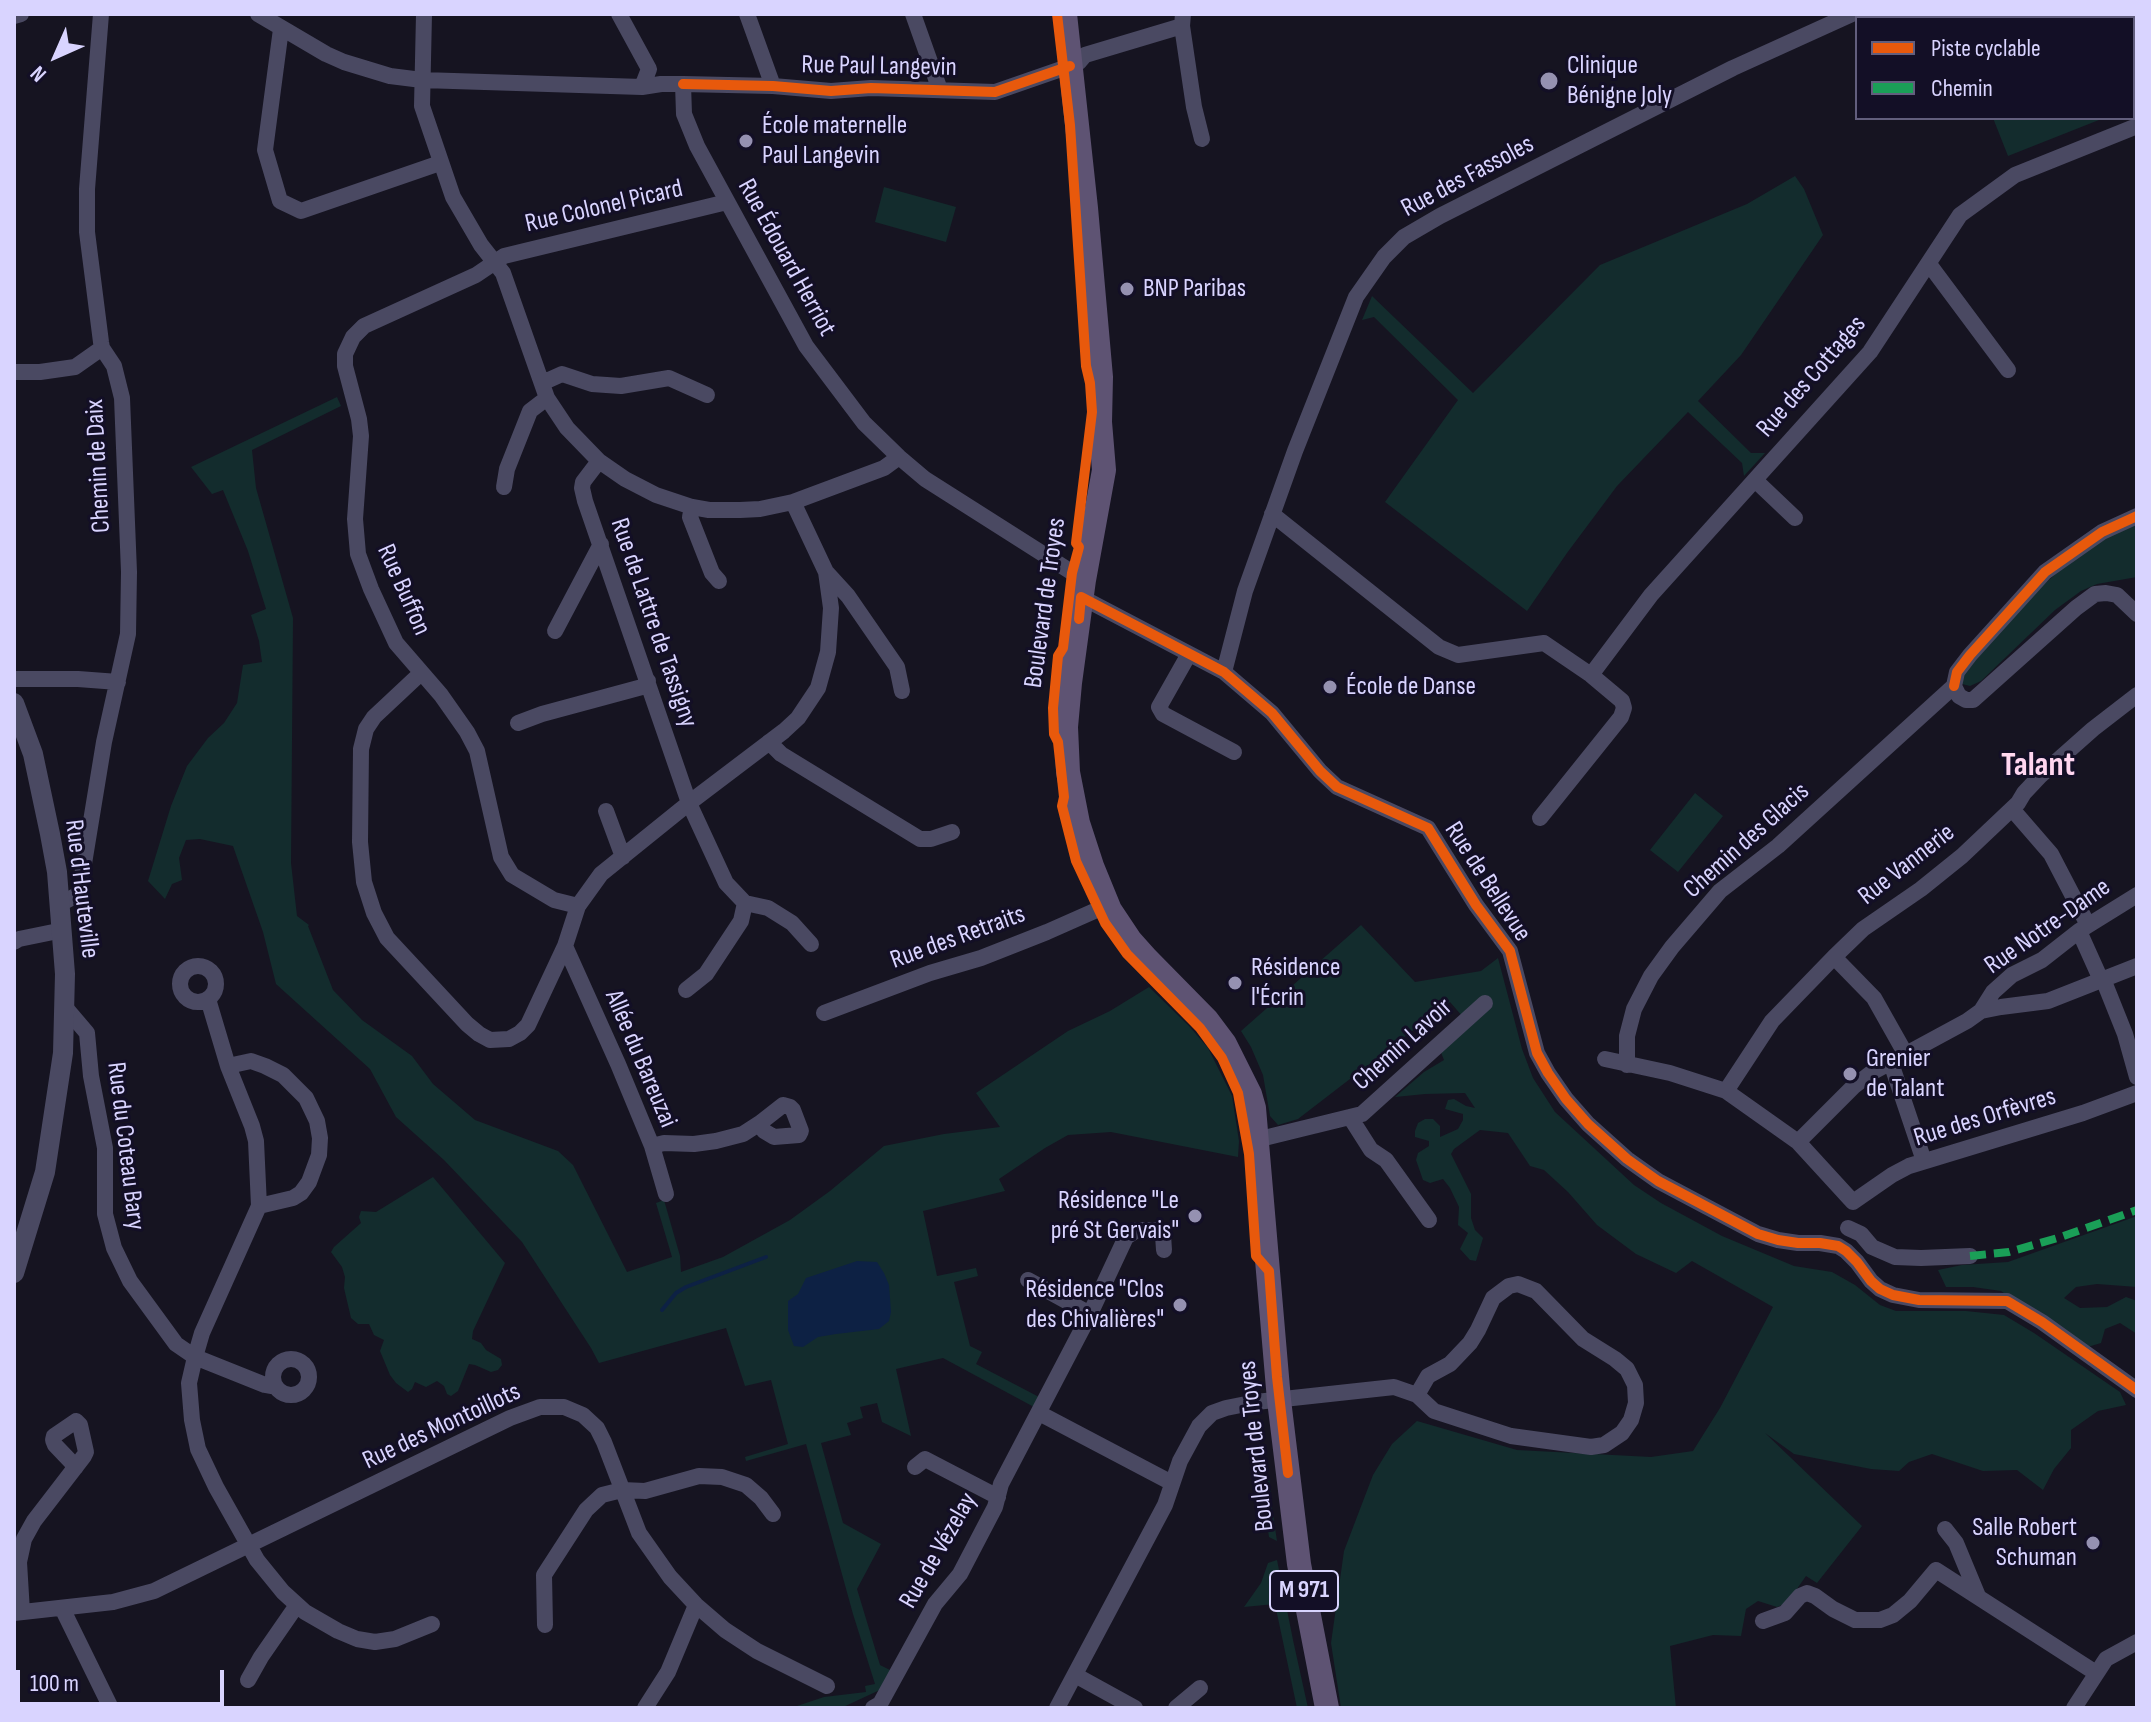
<!DOCTYPE html>
<html>
<head>
<meta charset="utf-8">
<style>
  body { margin:0 }
  #map { position:relative; width:2151px; height:1722px; overflow:hidden; background:#161421; font-family:"Sofia Sans Condensed",sans-serif }
  canvas { display:block }
  .frame { position:absolute; inset:0; border:16px solid #d9d4ff; pointer-events:none }
  .legend { position:absolute; left:1855px; top:16px; width:280px; height:104px; box-sizing:border-box; background:#130f26; border:2px solid #625e7d; margin:0; padding:10px 14px; list-style:none; font-size:24px; color:#d9d4ff }
  .legend li { display:flex; align-items:center; gap:16px; height:40px }
  .legend b { width:40px; border:2px solid #625e7d }
  .north { position:absolute; left:16px; top:16px; width:80px; height:80px; -webkit-text-stroke:6px #130f26; paint-order:stroke; rotate:225deg; font-size:22px; font-weight:700; line-height:32px; text-align:center; color:#d9d4ff }
  .north::after { content:''; display:block; margin:auto; width:28px; height:36px; background:#d9d4ff; clip-path:polygon(50% 0,100% 100%,50% 72%,0 100%) }
  .scale { position:absolute; left:16px; top:1670px; width:208px; height:36px; box-sizing:border-box; border:4px solid #d9d4ff; border-top:0; padding-left:10px; font-size:24px; line-height:28px; white-space:nowrap; color:#d9d4ff; -webkit-text-stroke:6px #130f26; paint-order:stroke }
</style>
</head>
<body>
<div id="map">
<canvas width="2151" height="1722"></canvas>
<div class="frame"></div>
<ul class="legend">
<li><b style="height:10px;background:#e8590c"></b>Piste cyclable</li>
<li><b style="height:10px;background:#1a9f57"></b>Chemin</li>
</ul>
<div class="north">N</div>
<div class="scale">100 m</div>
</div>
<script>
const g = document.querySelector('canvas').getContext('2d');
g.lineJoin = 'round';
function paint(path, color) {
  g.fillStyle = color;
  g.fill(path, 'evenodd');
}
function toPath(rows) {
  const path = new Path2D();
  for (const r of rows) {
    if (r.length === 3) {
      path.moveTo(r[0] + r[2], r[1]);
      path.arc(r[0], r[1], r[2], 0, 2 * Math.PI);
      continue;
    }
    path.moveTo(r[0], r[1]);
    for (let i = 2; i < r.length; i += 2) path.lineTo(r[i], r[i + 1]);
  }
  return path;
}
function stroke(path, color, width, dash) {
  g.strokeStyle = color;
  g.lineWidth = width;
  g.lineCap = dash ? 'butt' : 'round';
  g.setLineDash(dash || []);
  g.stroke(path);
}
function write(font, color, halo, rows, align = 'center') {
  g.font = font + ' "Sofia Sans Condensed",sans-serif';
  g.lineWidth = 6;
  g.setLineDash([]);
  g.textBaseline = 'middle';
  g.strokeStyle = halo;
  g.fillStyle = color;
  for (const [text, x, y, turn = 0] of rows) {
    g.save();
    g.translate(x, y);
    g.rotate((+turn || 0) * Math.PI / 180);
    g.textAlign = isNaN(turn) ? turn : align;
    if (halo) g.strokeText(text, 0, 0);
    g.fillText(text, 0, 0);
    g.restore();
  }
}
paint(toPath([
  [1993,118,2104,118,2008,156],
  [1795,176,1804,189,1823,235,1741,355,1698,401,1751,453,1765,453,1744,476,1742,463,1688,412,1617,486,1567,553,1527,611,1385,502,1458,400,1374,317,1362,320,1372,296,1473,393,1600,265,1747,204],
  [884,187,956,207,946,242,875,222],
  [337,397,341,406,252,450,256,488,293,618,291,863,297,916,309,925,308,926,333,990,362,1020,412,1056,433,1084,475,1120,558,1151,573,1165,627,1272,672,1257,656,1203,664,1200,680,1256,681,1272,723,1257,790,1220,830,1191,884,1146,944,1134,1000,1127,976,1093,1068,1031,1110,1011,1149,987,1189,1026,1208,1048,1232,1096,1239,1141,1238,1157,1111,1132,1068,1135,1045,1148,999,1179,1005,1191,923,1211,937,1276,976,1268,978,1276,954,1282,970,1346,982,1352,976,1364,1039,1397,1034,1407,943,1358,896,1369,911,1436,882,1422,877,1403,860,1407,863,1418,847,1423,851,1435,821,1443,843,1523,881,1544,857,1589,880,1665,892,1671,882,1689,841,1708,791,1708,824,1697,866,1692,865,1686,875,1684,853,1614,806,1444,746,1461,745,1457,788,1444,771,1380,745,1386,726,1328,599,1363,591,1348,522,1242,444,1160,396,1117,370,1069,276,984,263,932,233,846,200,839,186,840,179,858,182,880,172,884,165,899,148,881,171,806,187,766,208,738,224,723,237,703,243,665,262,662,259,641,251,615,266,609,248,551,223,490,212,494,191,467],
  [2137,523,2137,577,2097,584,2081,591,2055,610,1981,681,1970,686,1962,684,1963,675,2029,598,2073,558,2105,538],
  [1695,793,1723,816,1678,872,1650,850],
  [1361,925,1415,982,1481,971,1498,958,1522,1049,1533,1078,1555,1112,1634,1185,1661,1203,1722,1236,1794,1266,1832,1272,1855,1285,1880,1305,1896,1311,1966,1311,2004,1315,2034,1333,2120,1392,2126,1405,2098,1411,2071,1430,2071,1448,2054,1469,2043,1490,2017,1470,1983,1471,1932,1454,1909,1462,1899,1471,1871,1469,1794,1454,1765,1433,1862,1526,1817,1583,1806,1576,1787,1603,1777,1607,1758,1601,1746,1609,1741,1636,1713,1635,1670,1646,1676,1708,1341,1708,1331,1643,1344,1551,1373,1475,1392,1444,1417,1421,1517,1450,1651,1457,1693,1451,1720,1408,1773,1307,1692,1261,1676,1273,1636,1254,1597,1225,1568,1192,1544,1170,1530,1166,1508,1133,1480,1130,1454,1149,1451,1154,1471,1194,1471,1218,1475,1230,1483,1238,1476,1261,1470,1260,1460,1249,1468,1233,1458,1225,1459,1207,1450,1188,1443,1179,1430,1183,1423,1180,1416,1160,1418,1153,1429,1146,1429,1141,1415,1137,1415,1131,1418,1123,1425,1119,1433,1119,1440,1126,1440,1137,1458,1129,1463,1120,1463,1114,1445,1109,1448,1100,1454,1099,1466,1106,1475,1108,1465,1093,1425,1094,1395,1097,1424,1072,1444,1060,1440,1050,1463,1017,1450,1002,1298,1119,1278,1125,1270,1116,1263,1075,1251,1047,1241,1031],
  [433,1177,505,1263,473,1331,472,1339,481,1343,486,1350,501,1359,502,1365,498,1370,491,1372,475,1365,469,1364,458,1391,451,1396,447,1394,444,1386,437,1381,426,1387,415,1382,412,1389,408,1392,396,1383,390,1375,380,1351,384,1340,374,1335,369,1324,358,1324,351,1318,344,1288,345,1277,342,1267,331,1252,334,1247,361,1223,359,1217,361,1211,376,1212],
  [2137,1216,2137,1287,2097,1284,2076,1287,2064,1298,2080,1308,2107,1307,2126,1297,2137,1301,2137,1334,2120,1323,2105,1329,2101,1343,2084,1348,2001,1291,1973,1287,1946,1287,1938,1270,1962,1265,2008,1262],
  [1269,1475,1272,1508,1277,1541,1269,1537,1261,1483],
  [1277,1560,1293,1640,1308,1708,1297,1708,1275,1604,1244,1607,1261,1583,1268,1563]
]), '#132c2d');
paint(toPath([
  [857,1261,877,1262,884,1273,889,1285,891,1312,889,1321,879,1329,836,1334,818,1337,803,1347,794,1346,788,1330,788,1301,798,1294,806,1278]
]), '#0d2144');
stroke(toPath([
  [662,1310,676,1293,686,1287,766,1257]
]), '#0d2144', 4);
stroke(toPath([
  [258,14,326,54,344,62,390,76,422,80,642,87,661,84,683,84,773,86,831,91,871,88,995,92,1070,66,1079,62,1085,55,1182,26,1183,14],
  [424,14,422,106,453,197,481,245,503,273,547,398,567,428,599,461,625,479,656,495,692,507,709,510,740,510,760,509,793,502,884,468,899,457],
  [619,14,649,69,642,87],
  [747,14,773,86],
  [913,14,940,90],
  [2098,14,2099,18],
  [14,16,21,14],
  [1182,26,1194,107,1202,139],
  [281,29,265,150,280,201,301,211,440,163],
  [683,84,684,114,697,146,806,346,864,423,899,457,925,479,1084,580],
  [2133,105,2137,116],
  [1929,264,2008,370],
  [14,372,40,372,75,367,102,348],
  [542,383,562,374,592,384,621,386,669,378,707,395],
  [599,461,583,482,582,488,585,501,689,803,726,883,745,903,768,908,792,923,811,944],
  [1755,480,1795,518],
  [504,487,507,469,530,411,547,398],
  [692,507,690,517,712,573,719,581],
  [1272,514,1439,647,1458,655,1544,643,1591,675,1622,701,1624,708,1621,717,1540,818],
  [827,573,848,596,897,667,902,691],
  [1081,597,1224,672,1272,713,1320,771,1337,787,1428,828,1476,905,1510,951,1537,1053,1548,1073,1566,1099,1588,1124,1627,1159,1658,1181,1758,1234,1778,1240,1798,1243,1820,1243,1838,1246,1846,1251,1857,1262,1871,1281,1880,1289,1893,1295,1919,1300,2007,1301,2042,1322,2137,1390],
  [555,631,601,544],
  [1189,654,1159,707,1163,714,1234,752],
  [1224,672,1245,591,1295,451,1356,297,1384,257,1404,237,1440,216,1733,68,1852,14],
  [421,673,374,717,366,729,361,749,360,842,364,882,374,913,387,938,467,1024,479,1034,490,1040,509,1039,520,1033,528,1025,565,946,578,906,601,874,689,803,784,731,798,718,818,688,828,652,831,608,826,572,793,502],
  [1591,675,1651,595,1870,352,1960,215,2015,175,2137,126],
  [14,679,78,679,118,682],
  [1954,686,1957,672,1970,655,2045,572,2102,532,2137,516],
  [1954,686,1959,696,1966,700,1973,700,2076,608,2095,594,2106,593,2117,595,2137,614],
  [518,723,542,714,642,687,648,681],
  [769,742,781,754,920,839,931,839,952,832],
  [2012,809,2051,854,2088,925],
  [606,811,623,857],
  [60,904,79,894,104,742,128,634,129,572,122,398,114,366,102,348,101,342,87,232,87,189,101,14],
  [578,906,554,900,512,875,501,857,477,751,467,732,441,695,396,643,371,589,358,554,355,519,361,436,359,419,345,366,345,354,353,337,364,326,476,275,504,256,727,202],
  [2079,931,2101,980],
  [14,942,19,939,63,930],
  [565,946,618,1064,652,1146,666,1194],
  [1834,957,1874,998,1905,1053],
  [198,984,18],
  [2103,979,2125,1034,2137,1077],
  [686,990,706,974,741,921,745,903],
  [208,999,228,1066,252,1126,256,1141,259,1206,202,1333,195,1357,189,1383,192,1420,198,1449,216,1487,257,1560,283,1592,305,1612,338,1631,357,1639,375,1642,395,1639,432,1624],
  [64,1006,87,1033,91,1076,105,1148,105,1214,114,1248,130,1281,176,1344,195,1357,265,1385,276,1387],
  [1981,1011,2001,1007,2048,1001,2137,966],
  [824,1013,930,973,981,958,1047,932,1108,905],
  [1605,1059,1670,1073,1726,1091,1798,1142,1853,1202],
  [1891,1063,1924,1161],
  [1627,1065,1627,1036,1634,1009,1651,976,1672,947,1720,891,1778,846,1954,686],
  [228,1066,251,1061,265,1066,283,1075,306,1098,317,1121,320,1138,319,1155,309,1182,301,1193,293,1198,259,1206],
  [1726,1091,1772,1021,1834,957,1863,929,1921,889,1962,856,2018,803,2024,793,2040,776,2093,729,2137,695],
  [783,1105,790,1107,793,1110,801,1131,799,1135,774,1137,764,1131,760,1123,783,1105],
  [1350,1117,1371,1150,1386,1160,1429,1220],
  [1256,1140,1362,1114,1485,1003],
  [1798,1142,1853,1087,1871,1073,1967,1021,1981,1011,1993,992,2012,975,2042,960,2079,931,2137,895],
  [652,1146,664,1143,694,1144,716,1141,743,1134,760,1123],
  [1853,1202,1892,1175,1909,1166,2083,1113,2137,1093],
  [1848,1228,1861,1234,1872,1247,1895,1257,1921,1258,1970,1256],
  [1090,1314,1126,1237,1137,1230,1159,1230,1163,1235,1164,1250],
  [291,1377,18],
  [1039,1413,1172,1483],
  [915,1467,925,1459,998,1497],
  [1945,1529,1956,1543,1978,1596],
  [62,1608,111,1708],
  [22,1612,19,1562,24,1539,34,1521,84,1456,86,1452,80,1425,76,1421,54,1436,53,1440,55,1445,76,1467],
  [14,1613,113,1602,154,1591,510,1418,540,1407,564,1407,583,1415,597,1428,604,1442,639,1533,670,1577,696,1605,725,1630,757,1651,827,1686],
  [1763,1621,1785,1613,1800,1596,1807,1593,1815,1596,1833,1609,1855,1620,1880,1620,1893,1615,1910,1601,1936,1570,2096,1673],
  [545,1625,544,1575,586,1510,602,1495,622,1490,645,1491,699,1476,722,1477,746,1485,761,1498,773,1514],
  [1075,1675,1135,1708],
  [248,1680,261,1657,297,1605],
  [645,1708,668,1672,696,1605],
  [873,1708,880,1704,935,1604,960,1574,995,1507,1001,1484,1090,1314,1028,1280],
  [1057,1708,1165,1505,1180,1461,1199,1426,1212,1413,1226,1408,1256,1402,1394,1387,1417,1395,1434,1411,1511,1436,1591,1447,1604,1445,1622,1433,1631,1420,1636,1403,1635,1385,1627,1369,1615,1359,1583,1339,1536,1291,1518,1284,1509,1286,1493,1298,1478,1330,1470,1343,1450,1364,1428,1376,1417,1395],
  [1176,1708,1200,1688],
  [2074,1708,2106,1659,2137,1642]
]), '#4a4962', 16);
stroke(toPath([
  [14,703,33,754,50,834,57,872,65,974,63,1053,45,1172,14,1273]
]), '#4a4962', 20);
stroke(toPath([
  [1065,14,1086,208,1101,377,1100,422,1104,470,1084,580,1070,683,1066,727,1068,772,1078,823,1092,866,1110,910,1130,940,1147,959,1207,1020,1225,1044,1250,1094,1254,1108,1279,1400,1299,1564,1327,1708]
]), '#5e5373', 24);
stroke(toPath([
  [1970,1256,2009,1252,2061,1237,2137,1210]
]), '#1a9f57', 8, [16, 8]);
stroke(toPath([
  [1057,14,1070,125,1086,366,1090,383,1092,412,1076,543,1079,547,1072,573,1063,648,1058,656,1053,708,1054,734,1058,742,1064,797,1062,806,1076,861,1105,923,1127,954,1200,1028,1222,1058,1238,1093,1249,1154,1256,1256,1269,1271,1277,1377,1288,1473],
  [683,84,773,86,831,91,871,88,995,92,1070,66],
  [1079,619,1081,597,1224,672,1272,713,1320,771,1337,787,1428,828,1476,905,1510,951,1537,1053,1548,1073,1566,1099,1588,1124,1627,1159,1658,1181,1758,1234,1778,1240,1798,1243,1820,1243,1838,1246,1846,1251,1857,1262,1871,1281,1880,1289,1893,1295,1919,1300,2007,1301,2042,1322,2137,1390],
  [1954,686,1957,672,1970,655,2045,572,2102,532,2137,516]
]), '#e8590c', 10);
for (const [x, y, r, color] of [
  [1549,81,10,"#9591b1"],
  [746,141,8,"#9591b1"],
  [1127,289,8,"#9591b1"],
  [1330,687,8,"#9591b1"],
  [1235,983,8,"#9591b1"],
  [1850,1074,8,"#9591b1"],
  [1195,1216,8,"#9591b1"],
  [1180,1305,8,"#9591b1"],
  [2093,1543,8,"#9591b1"]
]) {
  const dot = new Path2D();
  dot.arc(x, y, r, 0, 2 * Math.PI);
  g.fillStyle = color;
  g.fill(dot);
  stroke(dot, '#130f26', 3);
}
for (const [x, y, w] of [
  [1304,1591,68]
]) {
  const box = new Path2D();
  box.roundRect(x - w / 2, y - 20, w, 40, 6);
  g.fillStyle = '#130f26';
  g.fill(box);
  stroke(box, '#d9d4ff', 2);
}
write('bold 24px', '#d9d4ff', null, [
  ["M 971",1304,1591]
]);
write('26px', '#d9d4ff', '#130f26', [
  ["Clinique",1567,66],
  ["Bénigne Joly",1567,96],
  ["École maternelle",762,126],
  ["Paul Langevin",762,156],
  ["BNP Paribas",1143,289],
  ["École de Danse",1346,687],
  ["Résidence",1251,968],
  ["l'Écrin",1251,998],
  ["Grenier",1866,1059],
  ["de Talant",1866,1089],
  ["Résidence \"Le",1179,1201,"right"],
  ["pré St Gervais\"",1179,1231,"right"],
  ["Résidence \"Clos",1164,1290,"right"],
  ["des Chivalières\"",1164,1320,"right"],
  ["Salle Robert",2077,1528,"right"],
  ["Schuman",2077,1558,"right"]
], 'left');
write('26px', '#d9d4ff', '#130f26', [
  ["Rue Paul Langevin",879,67,1],
  ["Rue des Fassoles",1468,177,-28],
  ["Rue Colonel Picard",604,207,-13],
  ["Rue Édouard Herriot",786,258,61],
  ["Rue des Cottages",1812,377,-49],
  ["Chemin de Daix",99,466,-93],
  ["Rue Buffon",403,590,66],
  ["Boulevard de Troyes",1046,603,-82],
  ["Rue de Lattre de Tassigny",653,623,71],
  ["Chemin des Glacis",1747,841,-42],
  ["Rue Vannerie",1907,865,-38],
  ["Rue de Bellevue",1487,882,57],
  ["Rue d'Hauteville",81,889,83],
  ["Rue Notre-Dame",2048,927,-35],
  ["Rue des Retraits",958,938,-20],
  ["Chemin Lavoir",1403,1045,-42],
  ["Allée du Bareuzai",640,1059,67],
  ["Rue des Orfèvres",1985,1118,-17],
  ["Rue du Coteau Bary",125,1146,83],
  ["Rue des Montoillots",442,1427,-25],
  ["Boulevard de Troyes",1257,1446,-96],
  ["Rue de Vézelay",939,1551,-60]
]);
write('bold 34px', '#ffd6f0', '#130f26', [
  ["Talant",2038,766]
]);
</script>
</body>
</html>
